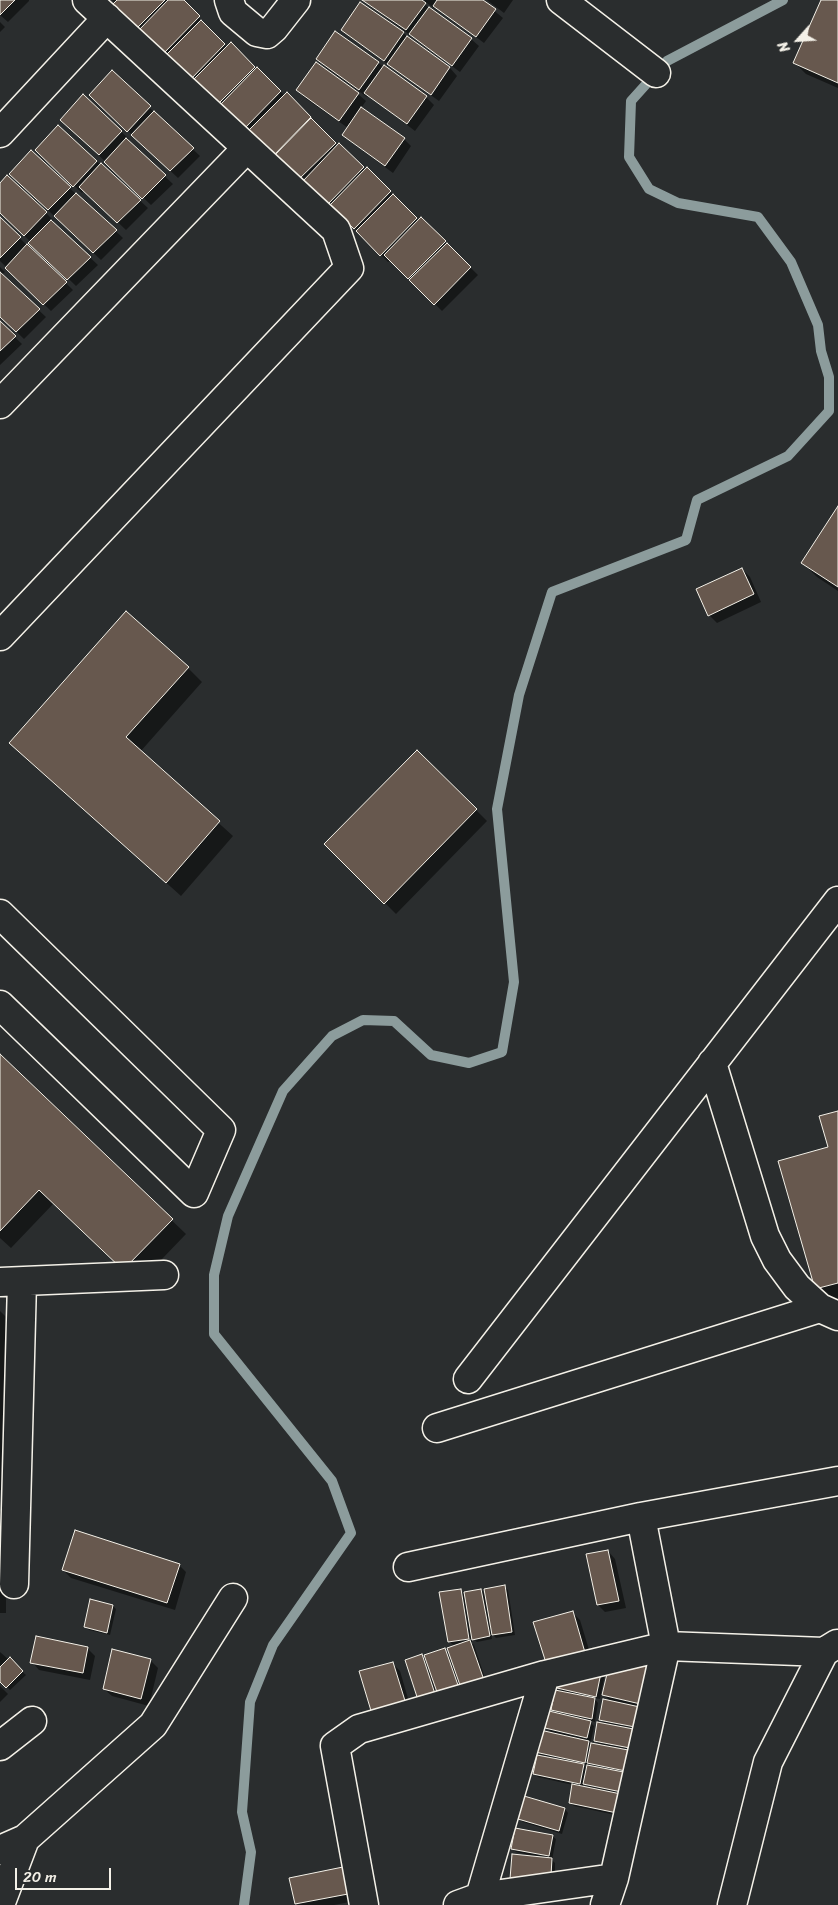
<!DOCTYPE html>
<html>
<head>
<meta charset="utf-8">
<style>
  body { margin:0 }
  #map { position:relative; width:838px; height:1905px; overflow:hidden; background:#2a2d2e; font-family:Sriracha,sans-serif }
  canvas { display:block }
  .north { position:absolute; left:773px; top:15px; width:50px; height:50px; -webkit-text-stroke:4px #2a2d2e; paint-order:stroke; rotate:244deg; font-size:14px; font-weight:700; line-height:20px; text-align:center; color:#f4f1e8 }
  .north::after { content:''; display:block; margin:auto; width:18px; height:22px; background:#f4f1e8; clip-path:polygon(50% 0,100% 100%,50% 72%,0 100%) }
  .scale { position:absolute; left:15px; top:1868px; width:96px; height:22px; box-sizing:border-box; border:2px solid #f4f1e8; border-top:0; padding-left:6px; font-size:15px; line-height:18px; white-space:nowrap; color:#f4f1e8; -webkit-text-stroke:4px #2a2d2e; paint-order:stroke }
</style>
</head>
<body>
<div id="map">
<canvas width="838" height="1905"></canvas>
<div class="north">N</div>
<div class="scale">20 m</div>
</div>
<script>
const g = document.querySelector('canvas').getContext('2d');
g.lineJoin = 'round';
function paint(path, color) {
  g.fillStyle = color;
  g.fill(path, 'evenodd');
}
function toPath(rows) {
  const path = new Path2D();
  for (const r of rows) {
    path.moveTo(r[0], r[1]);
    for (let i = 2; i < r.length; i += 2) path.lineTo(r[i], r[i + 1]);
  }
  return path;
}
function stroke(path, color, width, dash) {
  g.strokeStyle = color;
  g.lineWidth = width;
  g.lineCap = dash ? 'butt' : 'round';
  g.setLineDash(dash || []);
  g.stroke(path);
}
paint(toPath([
  [0,0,29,0,29,1,8,22,0,15],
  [112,0,182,0,227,47,231,44,285,96,287,94,338,147,339,145,365,170,367,169,419,221,421,219,478,275,442,311,391,260,388,262,337,210,335,211,306,187,254,134,252,136,197,88],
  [364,0,481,0,503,18,484,43,436,7,435,9,423,0,422,1,431,10,471,39,479,46,460,72,372,7],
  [487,0,513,0,504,13],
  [822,0,838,0,838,88,806,74,795,63],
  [0,22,5,27,0,32],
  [342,30,403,33,450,68,457,76,439,101,350,37],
  [336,33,426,97,434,105,415,131,368,95,367,97,325,67,317,59],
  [112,72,200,156,178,178,90,95],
  [297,90,358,94,366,101,361,108,404,139,411,146,393,173,351,142,343,135,348,128,305,98],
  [83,96,129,139,127,141,173,184,151,205,69,127],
  [58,126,148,208,126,230,84,190,82,193,36,150],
  [31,152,123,238,101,260,18,182],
  [7,177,46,213,54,221,52,222,98,265,76,286,0,212,0,185],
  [0,219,73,290,51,311,0,261],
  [0,267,5,272,1,275,46,317,24,339,0,316],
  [0,323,22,344,0,365],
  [838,508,838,591,817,577,803,563],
  [742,569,750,577,761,602,717,623,709,615],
  [188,668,202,682,140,752,233,836,181,896,11,743],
  [417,751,487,821,396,914,326,844],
  [0,1056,186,1234,138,1284,54,1203,11,1248,0,1238],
  [838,1112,838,1301,830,1303,816,1289,830,1148],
  [0,1311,8,1319,8,1490,0,1490],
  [0,1511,6,1517,6,1613,0,1613],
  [608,1551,615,1559,626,1608,605,1612,598,1605],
  [179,1565,186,1572,175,1610,71,1578,63,1570],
  [504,1587,508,1590,515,1635,496,1638,491,1633,492,1639,477,1642,471,1637,472,1642,470,1642,474,1645,488,1687,443,1698,436,1692,439,1700,423,1705,422,1656,428,1661,445,1650,452,1657,460,1644,453,1645,449,1641,460,1590,466,1596,481,1590,486,1595],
  [113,1606,116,1609,110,1635,89,1630,85,1627],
  [573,1613,580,1620,593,1663,548,1666],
  [87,1648,95,1656,90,1680,39,1670,32,1662],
  [0,1652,26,1675,10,1690,0,1680],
  [660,1657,634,1797,618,1793,624,1799,620,1816,574,1806,570,1803,573,1785,538,1777,535,1774,542,1757,537,1751,553,1734,546,1727,557,1714,553,1710,564,1693,559,1688,605,1673,600,1699,594,1698,598,1703,595,1722,588,1720,594,1726,591,1741,587,1740,591,1744,600,1746,595,1740,606,1725,600,1719,611,1702,604,1695],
  [589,1763,593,1767,587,1770,582,1764,588,1766],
  [584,1783,590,1789,583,1787],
  [150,1660,158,1668,149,1706,112,1696,104,1689],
  [392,1663,400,1671,412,1712,361,1672],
  [0,1686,8,1694,0,1702],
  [565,1809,568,1813,562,1834,523,1822,519,1819],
  [552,1836,556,1839,552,1860,555,1863,555,1879,530,1857,530,1855,516,1852,512,1848],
  [343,1869,350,1876,355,1901,334,1905,298,1905,296,1903]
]), '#0007');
stroke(toPath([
  [244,1905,251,1852,242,1812,250,1702,273,1645,351,1533,332,1481,214,1334,214,1275,228,1216,283,1091,332,1036,363,1020,394,1021,431,1055,469,1063,502,1052,514,982,497,809,519,695,552,592,686,540,697,500,788,456,829,411,829,377,821,351,818,325,791,262,758,217,678,203,649,189,629,157,631,101,667,61,783,0]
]), '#8c9c9c', 10);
const building = toPath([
  [0,0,15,0,0,15,0,0],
  [117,0,165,0,137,28,113,4,117,0],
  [168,0,184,0,200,16,163,54,139,30,168,0],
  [362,0,422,0,426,3,406,30,362,0],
  [437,0,483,0,496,9,476,37,433,6,437,0],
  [821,0,838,0,838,83,793,63,821,0],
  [360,2,404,32,384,61,341,30,360,2],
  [429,7,472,38,452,66,409,34,429,7],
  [201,20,225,44,189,81,164,57,201,20],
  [335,31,379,62,359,90,316,59,335,31],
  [407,36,450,67,431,95,387,64,407,36],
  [231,42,255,67,218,104,193,80,231,42],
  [316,62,359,93,339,121,296,90,316,62],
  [384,65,427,96,407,124,364,93,384,65],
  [257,67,281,91,244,129,220,105,257,67],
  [112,70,151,106,127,132,89,95,112,70],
  [287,92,311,117,274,155,249,130,287,92],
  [83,94,122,131,99,155,60,120,83,94],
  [361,107,405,138,385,166,342,135,361,107],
  [154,111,194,148,170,171,131,135,154,111],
  [311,118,336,143,298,180,274,156,311,118],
  [58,125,97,161,73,187,35,150,58,125],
  [126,138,166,175,142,199,104,162,126,138],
  [339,143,364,167,327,205,303,181,339,143],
  [31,150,71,187,48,210,9,174,31,150],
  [101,163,141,200,117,223,79,187,101,163],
  [367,167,391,191,354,229,330,205,367,167],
  [7,175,47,212,24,236,0,213,0,183,7,175],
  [76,193,117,230,93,253,54,216,76,193],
  [393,194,417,218,380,256,356,231,393,194],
  [0,217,21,237,0,258,0,217],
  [421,217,446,241,408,279,384,255,421,217],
  [51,220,91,257,67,280,28,243,51,220],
  [447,243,471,267,434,305,409,280,447,243],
  [27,244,67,282,43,305,5,268,27,244],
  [0,272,40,309,16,332,0,317,0,272],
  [0,321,16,336,0,351,0,321],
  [838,506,838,587,801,563,838,506],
  [742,568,754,594,708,616,696,589,742,568],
  [126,611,189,667,126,737,220,821,166,883,9,743,126,611],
  [417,750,477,809,384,904,324,844,417,750],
  [0,1054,173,1219,123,1270,39,1190,0,1231,0,1054],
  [838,1111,838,1283,815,1289,778,1161,828,1147,819,1116,838,1111],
  [75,1530,180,1564,167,1603,62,1570,75,1530],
  [608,1550,619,1601,597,1605,586,1554,608,1550],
  [505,1585,512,1632,492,1635,484,1589,505,1585],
  [461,1589,469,1639,448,1642,439,1592,461,1589],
  [481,1589,490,1636,472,1640,464,1592,481,1589],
  [90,1599,113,1605,107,1633,84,1627,90,1599],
  [573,1611,586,1656,547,1666,533,1622,573,1611],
  [36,1636,88,1647,83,1673,30,1663,36,1636],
  [470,1640,485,1683,462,1691,447,1648,470,1640],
  [445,1648,459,1688,438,1695,424,1655,445,1648],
  [112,1649,151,1659,141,1699,103,1689,112,1649],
  [422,1654,436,1697,419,1703,405,1660,422,1654],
  [661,1655,649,1706,602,1695,610,1661,661,1655],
  [10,1657,23,1671,6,1688,0,1682,0,1667,10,1657],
  [393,1662,406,1704,372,1714,359,1671,393,1662],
  [602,1668,596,1697,557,1688,560,1672,602,1668],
  [555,1690,595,1698,592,1719,551,1710,555,1690],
  [603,1699,649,1709,645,1729,599,1720,603,1699],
  [549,1711,591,1721,587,1738,545,1728,549,1711],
  [597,1722,644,1731,640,1750,594,1741,597,1722],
  [540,1730,589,1741,585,1763,535,1752,540,1730],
  [591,1743,639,1752,635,1773,587,1763,591,1743],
  [537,1755,584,1764,580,1784,533,1774,537,1755],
  [587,1765,634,1774,631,1794,583,1784,587,1765],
  [572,1784,621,1794,617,1813,569,1803,572,1784],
  [524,1796,565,1808,559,1831,518,1819,524,1796],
  [515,1828,553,1835,549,1856,511,1849,515,1828],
  [512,1854,552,1858,551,1876,510,1879,512,1854],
  [343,1867,348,1894,295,1904,289,1878,343,1867]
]);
paint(building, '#67584e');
stroke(building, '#f4f1e8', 1);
const minor = toPath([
  [229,0,233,12,257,32,267,34,274,28,296,0],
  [561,0,656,73],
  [0,133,107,18],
  [0,404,247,148],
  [0,636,349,268,336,230,87,0],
  [0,914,221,1130,194,1193,0,1005],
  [712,1063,765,1236,777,1260,797,1287,820,1308,838,1316],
  [0,1282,164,1275],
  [468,1379,838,901],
  [437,1428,820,1308],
  [408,1567,641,1517,838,1481],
  [14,1584,22,1282],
  [0,1746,32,1721],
  [0,1850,25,1839,153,1725,233,1598],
  [480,1897,545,1675],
  [0,1905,25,1839],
  [364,1905,335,1746,359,1729,545,1675,666,1646,824,1652],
  [458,1905,480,1897,614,1878],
  [605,1905,614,1878,666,1646,641,1517],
  [732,1905,768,1762,824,1652,837,1644]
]);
stroke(minor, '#f4f1e8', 31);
stroke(minor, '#2a2d2e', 28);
</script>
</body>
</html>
